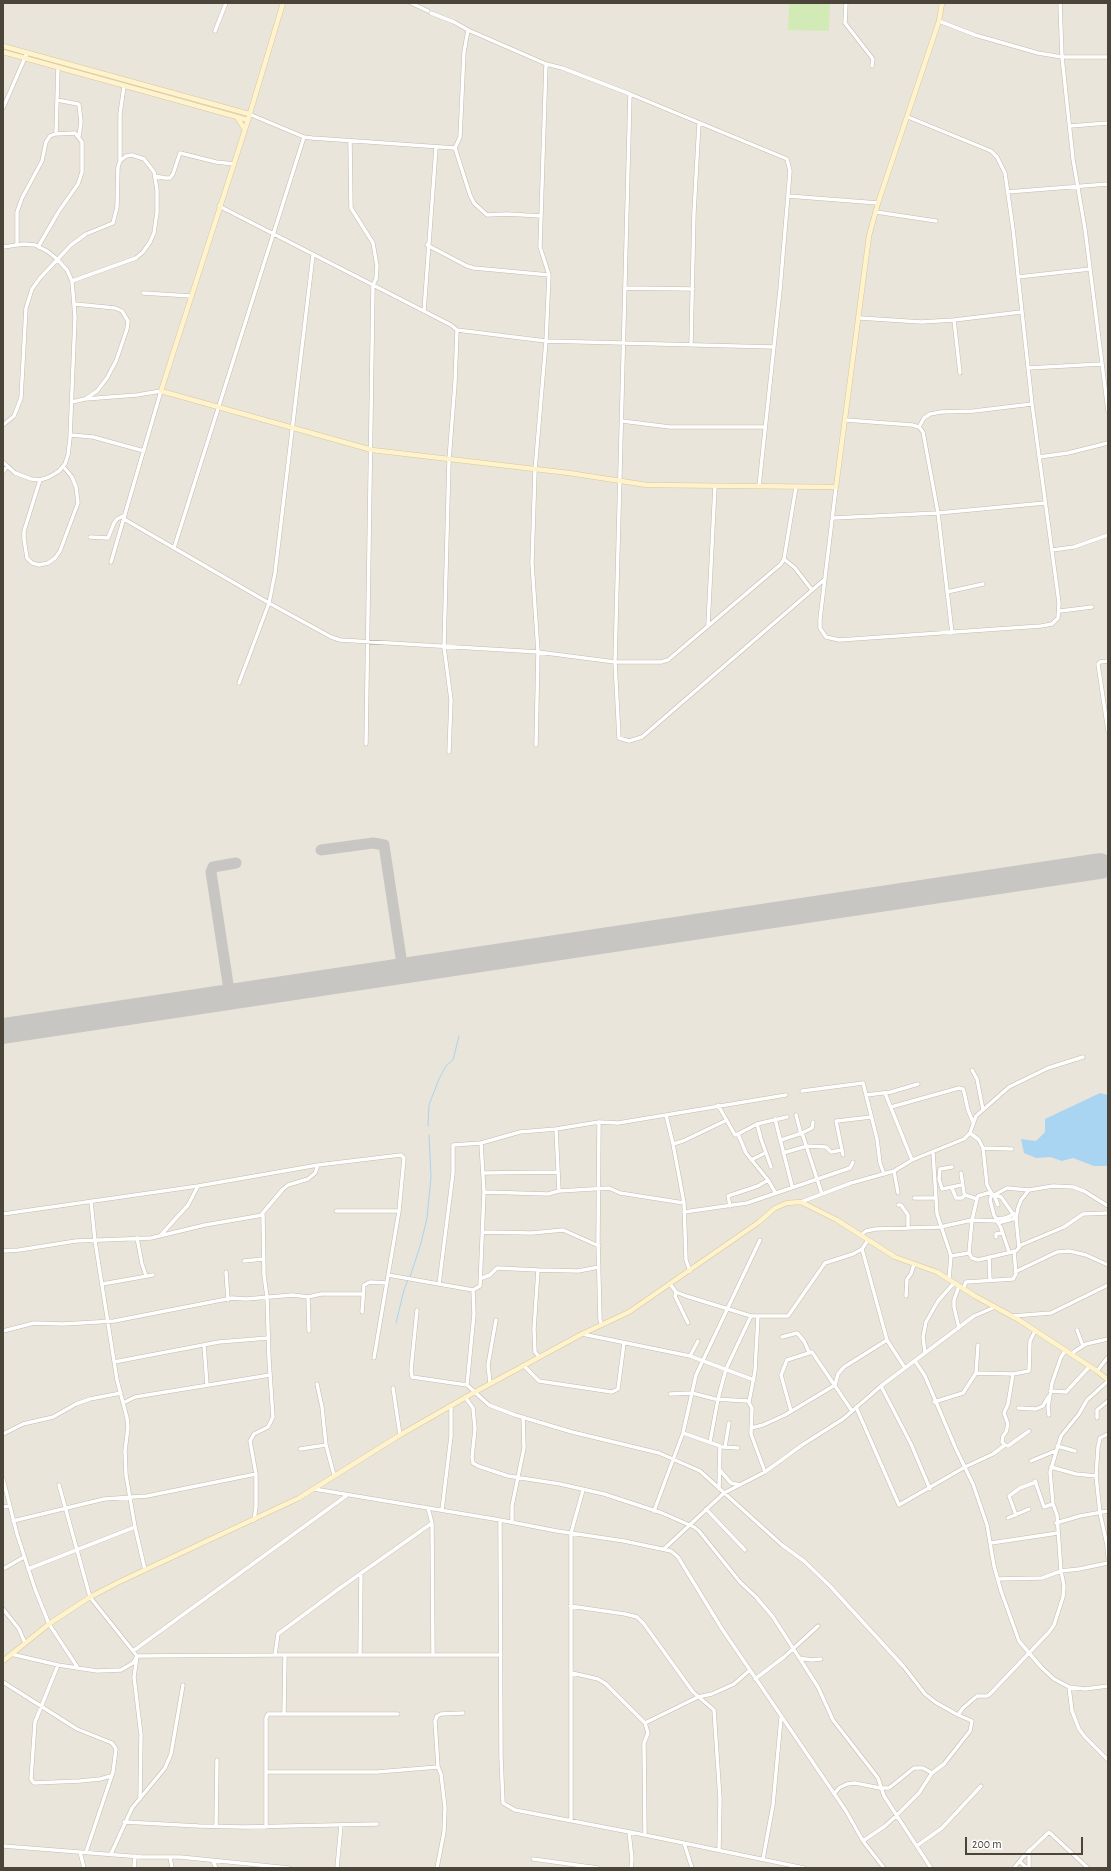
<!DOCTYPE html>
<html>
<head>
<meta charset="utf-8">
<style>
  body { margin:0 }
  #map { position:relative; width:1111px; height:1871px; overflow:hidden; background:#f6f3ec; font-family:"Alegreya Sans",sans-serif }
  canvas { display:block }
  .frame { position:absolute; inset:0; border:4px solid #4b4439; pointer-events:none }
  .scale { position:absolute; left:965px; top:1837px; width:118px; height:18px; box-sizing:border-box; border:2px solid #4b4439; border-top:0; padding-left:5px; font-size:12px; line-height:14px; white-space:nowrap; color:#4b4439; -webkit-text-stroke:3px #fff; paint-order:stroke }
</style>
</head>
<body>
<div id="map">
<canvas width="1111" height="1871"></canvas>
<div class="frame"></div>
<div class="scale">200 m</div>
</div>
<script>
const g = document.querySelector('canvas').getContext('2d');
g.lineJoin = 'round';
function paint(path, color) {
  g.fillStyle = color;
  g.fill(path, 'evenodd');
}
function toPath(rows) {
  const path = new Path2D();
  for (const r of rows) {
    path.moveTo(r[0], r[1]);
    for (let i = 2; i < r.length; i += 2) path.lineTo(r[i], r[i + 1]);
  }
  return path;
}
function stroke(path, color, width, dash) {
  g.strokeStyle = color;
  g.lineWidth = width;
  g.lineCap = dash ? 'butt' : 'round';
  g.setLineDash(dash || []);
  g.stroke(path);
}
paint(toPath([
  [3,3,1108,3,1108,1868,3,1868]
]), '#eae5da');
paint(toPath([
  [789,3,830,3,829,31,788,30]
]), '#d2eab5');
paint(toPath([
  [1100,1093,1108,1095,1108,1164,1107,1166,1094,1166,1073,1158,1062,1161,1050,1157,1036,1158,1024,1153,1021,1139,1036,1141,1045,1132,1045,1119]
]), '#a9d4f2');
stroke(toPath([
  [428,1126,429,1105,439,1079,446,1066,453,1060,459,1036],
  [410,1277,421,1243,427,1218,431,1177,429,1135],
  [396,1323,404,1290,408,1280]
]), '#a9d4f2', 1);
stroke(toPath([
  [321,850,373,843,384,845,403,971],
  [230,997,211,872,213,867,236,863]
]), '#c8c6c3', 11);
stroke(toPath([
  [3,1031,1100,866]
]), '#c8c6c3', 26);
const street = toPath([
  [411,3,428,11],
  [846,3,845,23,873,59,872,66],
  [1060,3,1062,57,1073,159,1085,229,1108,411],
  [431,13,454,22,468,30],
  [939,21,975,35,1038,53,1062,57,1108,57],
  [215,31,226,3],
  [630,94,615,662,619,738,629,741,642,737,825,579],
  [57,100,78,104,79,105,81,122,79,136],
  [3,108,27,53],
  [249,114,304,137,312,138,455,148,460,137,464,52,468,30,546,64,562,68,630,94,787,159,790,171,780,290,759,486],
  [1070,126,1108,123],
  [56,133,58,67],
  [350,141,351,208,373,243,377,266,376,279,373,285,366,744],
  [455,148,470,195,474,203,487,215,507,214,541,216],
  [120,160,120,114,124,86],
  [155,176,165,178,170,178,173,174,180,153,216,162,234,164],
  [1007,192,1108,184],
  [788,196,878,203],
  [219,206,451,325,457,330,546,341,774,347],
  [876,212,936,221],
  [17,244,17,212,22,198,42,161,46,142,50,136,55,134,75,133,82,142,82,172,78,184,59,211,38,247],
  [427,245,467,266,474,268,549,275],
  [3,247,24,244,35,245,47,251,57,259,67,270,72,281,75,317,70,438,68,455,65,464,59,471,49,477,40,480,31,479,15,473,3,462],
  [1018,277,1090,269],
  [625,288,693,289],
  [143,293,191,296],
  [424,311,436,148],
  [860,318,921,322,954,320,1021,312],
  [954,320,960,373],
  [691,345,694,212,699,123],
  [1028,368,1101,364],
  [85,399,137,395,161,391,111,562],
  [72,402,85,399,97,391,107,378,116,361,127,329,128,321,122,311,115,308,75,304],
  [846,420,912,425,919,427,923,432,938,513,952,633],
  [622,421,670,427,765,427],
  [3,425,14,416,21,398,26,308,32,289,40,278,71,245,86,234,113,223,117,207,118,167,120,161,126,156,132,155,144,159,154,172,157,190,157,212,154,233,150,242,143,252,136,258,72,281],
  [919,427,924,418,930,414,941,412,974,411,1032,404],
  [71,435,93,437,144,451],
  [1039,457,1068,453,1108,443],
  [3,472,7,466],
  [40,480,24,531,24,539,27,558,32,563,39,565,48,563,55,558,60,551,78,503,76,487,72,477,63,466],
  [836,487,820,619,820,628,826,637,839,640,1041,626,1052,624,1058,618,1059,603,1032,404,1013,229,1005,173,997,157,991,151,908,117],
  [833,518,938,513,1045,503],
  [124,519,269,603,331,637,340,640,538,652,615,662,661,662,668,660,781,564,784,559,796,487],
  [90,537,108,538,114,523,117,519,125,515],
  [174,548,304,137],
  [1052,550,1074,547,1108,535],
  [784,559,795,568,812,590],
  [947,592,983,584],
  [1060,611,1092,607],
  [708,625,715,486],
  [1108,661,1100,662,1098,664,1108,731],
  [239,683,269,603,275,573,313,255],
  [536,745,538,652,532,563,535,470,546,341,549,275,540,247,546,64],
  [449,752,451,700,444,647,449,460,455,383,457,330],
  [972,1070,977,1079,983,1110],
  [802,1091,863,1083,877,1139,880,1163,884,1174],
  [885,1093,912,1160],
  [866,1095,891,1092,918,1084],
  [718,1105,735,1135,738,1134,746,1153,768,1180,775,1192],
  [891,1107,959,1088,963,1089,964,1092,968,1110,973,1122],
  [666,1115,673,1144,684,1203],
  [796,1115,801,1134],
  [775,1119,792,1186],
  [836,1121,843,1155],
  [837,1121,871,1117],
  [599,1122,598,1241,600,1320,602,1325],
  [556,1129,559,1191],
  [802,1133,822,1194],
  [970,1133,979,1140,983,1148,987,1185,992,1194,1001,1197,1016,1218,998,1223],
  [738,1134,757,1124],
  [781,1140,802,1133,812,1128,813,1122],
  [673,1144,683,1141,727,1120],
  [983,1148,1012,1149],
  [933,1152,937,1214,951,1256,949,1279],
  [783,1153,807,1146,826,1147,831,1152,842,1150],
  [751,1160,765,1153],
  [771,1167,761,1139,757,1124,787,1117],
  [952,1167,940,1169,939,1179,942,1189,962,1185],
  [894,1171,898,1193],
  [483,1173,558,1172],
  [961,1173,964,1193,965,1195,977,1199],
  [952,1188,956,1198,962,1198,965,1195],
  [484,1192,548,1194,559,1191,609,1188,620,1193,684,1203,686,1260,690,1271],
  [996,1194,1007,1188,1029,1190],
  [994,1195,998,1205],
  [914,1198,935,1198],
  [91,1201,95,1241,117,1380,127,1418,128,1427,125,1451,126,1475,135,1527,145,1570],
  [801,1202,851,1183,894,1171,912,1160,964,1139,970,1133,976,1116,1009,1087,1048,1068,1083,1057],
  [898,1205,901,1205,908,1215,908,1228],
  [730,1206,728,1196,758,1186,768,1180],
  [336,1211,399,1211],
  [684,1212,747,1203,850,1168,853,1162],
  [3,1214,198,1186,318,1165,401,1155,404,1158,399,1211,374,1358],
  [261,1215,283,1189,288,1185,308,1179,315,1173,318,1165],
  [996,1219,1005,1218,1014,1214],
  [483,1232,532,1233,563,1230,599,1246],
  [861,1235,866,1231,876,1229,940,1227,972,1220,997,1221],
  [160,1236,188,1205,198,1186],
  [996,1237,996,1234,1002,1233],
  [137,1238,142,1264,146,1276],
  [1019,1248,1016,1218,1018,1208,1021,1200,1029,1190,1053,1186,1073,1187,1084,1191,1108,1206],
  [862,1249,887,1340,905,1368],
  [3,1251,19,1250,76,1241,151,1238,205,1225,263,1215,264,1275,267,1297,269,1359,273,1417,268,1427,254,1434,250,1441,256,1474,256,1507,254,1520],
  [969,1253,972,1258,978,1260,1016,1251,1021,1245,1064,1227,1083,1214,1108,1213],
  [951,1256,969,1253,972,1220,977,1199,978,1196,988,1193,992,1194,990,1200,994,1215,1001,1228,1009,1252],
  [989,1257,990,1280],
  [244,1261,263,1259],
  [538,1270,578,1271,599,1267],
  [226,1272,228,1300],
  [1015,1272,1057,1252,1069,1251,1086,1255,1108,1265],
  [388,1275,473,1290,480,1286,484,1192,481,1143],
  [482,1278,490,1275,497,1268,538,1270,534,1329,535,1352,539,1357],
  [102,1284,153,1275],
  [439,1284,453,1173,453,1145,481,1143,520,1132,556,1129,599,1122,618,1123,786,1095],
  [670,1284,676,1292,686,1296,751,1316,788,1316,825,1263,853,1254,862,1249,868,1240],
  [963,1289,966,1282,1013,1279,1016,1274,1014,1251],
  [676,1292,675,1296,688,1323],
  [906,1296,907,1279,911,1274,914,1264],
  [308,1297,309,1331],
  [417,1310,411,1370,412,1377,467,1385,489,1405,515,1415,572,1432,659,1453,700,1471,782,1545,804,1561,830,1586,904,1667,925,1694,935,1702,958,1715],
  [362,1312,364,1285,370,1282,387,1283],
  [1012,1316,1051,1313,1108,1285],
  [959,1328,954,1307,954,1300,959,1286],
  [1077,1330,1083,1346],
  [3,1331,34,1323,63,1324,114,1321,232,1298,246,1299,293,1295,308,1297,321,1294,363,1294],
  [582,1334,690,1356,754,1380],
  [782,1337,797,1333,804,1341,809,1352],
  [204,1345,207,1385],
  [925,1353,923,1337,926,1322,938,1301,954,1283],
  [1071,1355,1075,1351,1086,1344,1108,1339],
  [690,1356,698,1341],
  [915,1361,925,1376,956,1449,973,1484,987,1525,994,1566,1001,1591,1019,1641,1041,1667,1054,1679,1069,1687,1085,1689,1108,1686],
  [114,1362,219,1342,268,1338],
  [523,1365,539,1381,612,1392,618,1389,624,1343],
  [1097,1371,1108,1357],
  [976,1373,1013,1374,1029,1371,1030,1341,1035,1331],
  [490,1383,488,1365,496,1320],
  [317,1384,322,1407,326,1445,334,1475],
  [467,1385,474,1314,473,1290],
  [881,1386,911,1444,930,1489],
  [393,1388,400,1435],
  [1050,1391,1066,1392,1090,1366],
  [670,1394,692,1393,715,1399,748,1401,752,1408,751,1434,765,1472],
  [465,1397,473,1408,475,1429,472,1457,473,1463,478,1466,508,1476,560,1484,604,1494,662,1513,694,1527,699,1531,740,1582,756,1597,773,1617,818,1687,833,1720,878,1778,884,1796,931,1868],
  [749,1402,755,1371,758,1316],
  [934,1402,963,1393,976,1373,978,1345],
  [123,1403,135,1397,270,1375],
  [856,1407,899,1505,965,1467,993,1454,1005,1445,1008,1446,1029,1431],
  [1018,1408,1036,1409,1043,1406,1048,1397],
  [791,1411,781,1375,787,1360,812,1352,852,1411],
  [1049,1415,1048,1407,1052,1383,1061,1357,1065,1351],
  [1097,1418,1097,1410,1108,1401],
  [751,1428,763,1425,785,1415,835,1385,838,1374,844,1367,887,1340],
  [683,1433,720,1446,719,1489],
  [3,1434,23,1424,53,1417,76,1404,90,1399,121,1393],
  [1108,1434,1100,1438,1098,1447,1096,1476,1100,1513,1107,1545,1108,1557],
  [710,1442,718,1399,726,1369,751,1316],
  [1005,1445,1002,1442,1003,1436,1006,1432,1008,1424,1004,1413,1008,1404,1013,1374],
  [1057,1446,1075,1451],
  [723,1447,738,1448],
  [725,1447,729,1423],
  [300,1449,326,1445],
  [1031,1461,1055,1451],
  [1051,1467,1076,1474,1096,1476],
  [719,1469,731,1483,740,1485],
  [3,1479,17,1534,35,1589,49,1624,78,1668],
  [1035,1481,1044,1507,1053,1504],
  [59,1485,90,1597,137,1656,275,1655,278,1634,340,1588,432,1523,428,1508],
  [314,1489,500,1520,557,1531,624,1541,671,1551,678,1557,722,1629,846,1811,863,1841,884,1868],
  [3,1507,10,1506],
  [706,1509,745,1550],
  [442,1510,451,1436,451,1406],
  [654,1511,683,1433,696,1375,760,1240],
  [1016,1515,1009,1496,1020,1488,1036,1482],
  [1008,1518,1029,1509],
  [500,1520,501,1757,503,1803,515,1810,645,1835,804,1868],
  [13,1521,104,1499,147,1496,256,1474],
  [512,1522,512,1506,524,1448,523,1417],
  [432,1523,433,1655],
  [1056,1523,1080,1516,1108,1511],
  [991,1543,1058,1533],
  [665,1548,724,1493,765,1472,802,1445,843,1419,881,1386,925,1353,974,1316,995,1307],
  [3,1569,24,1557],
  [28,1569,135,1527],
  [998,1579,1042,1578,1061,1571,1079,1569,1108,1563],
  [570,1606,625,1614,637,1617,644,1624,693,1692,714,1710,720,1799,719,1850],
  [3,1609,19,1629,25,1643],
  [133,1651,346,1496],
  [11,1654,58,1665,97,1671,121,1670,133,1663,137,1656,134,1677,141,1735,140,1799],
  [360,1654,361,1573],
  [275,1655,501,1655],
  [799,1658,812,1660,821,1659],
  [58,1665,35,1722,31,1779,34,1783,80,1781,100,1779,111,1776],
  [572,1673,598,1679,606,1684,645,1723,648,1733,644,1743,645,1835],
  [755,1679,784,1657,818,1626],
  [3,1682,77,1729,112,1743,116,1749,113,1772,86,1852],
  [1069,1687,1072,1711,1079,1729,1085,1737,1108,1760],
  [284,1713,285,1655],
  [645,1723,698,1697,712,1694,734,1684,750,1670],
  [267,1772,377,1772,438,1767],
  [834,1794,839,1788,847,1784,855,1783,880,1788,889,1788,914,1768,923,1768,932,1773,944,1764,970,1731,972,1721,958,1715,963,1708,977,1696,987,1696,989,1695,1049,1632,1054,1625,1063,1597,1064,1586,1061,1571,1057,1515,1053,1504,1050,1472,1061,1436,1079,1414,1087,1400,1108,1381],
  [571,1821,571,1533,583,1490],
  [124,1822,199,1826,243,1827,377,1824],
  [216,1826,217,1760],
  [266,1827,266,1718,268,1714,398,1714],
  [629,1832,632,1859,631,1868],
  [863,1841,885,1826,896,1816,919,1793,932,1773],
  [684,1843,692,1868],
  [918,1845,942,1828,981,1786],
  [3,1846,142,1857,180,1857,289,1868],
  [80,1852,84,1868],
  [111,1854,132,1808,165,1768,171,1754,183,1685],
  [170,1857,172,1868],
  [533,1859,598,1868],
  [763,1859,773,1805,781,1718],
  [213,1861,216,1868],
  [1020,1862,1027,1868],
  [134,1868,135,1856],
  [337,1868,341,1825],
  [437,1868,444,1832,445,1808,441,1774,438,1767,435,1721,437,1716,441,1714,463,1713],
  [1014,1868,1023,1857,1049,1832,1088,1868],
  [1029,1868,1029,1850]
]);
const secondary = toPath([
  [283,3,248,120,161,391,372,450,569,473,647,485,836,487,869,236,878,203,939,21,942,3],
  [3,46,249,114],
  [3,52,248,120],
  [237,117,245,130],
  [3,1661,49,1624,90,1597,119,1582,299,1498,400,1435,475,1392,582,1334,629,1312,759,1222,775,1208,787,1203,801,1202,837,1220,895,1257,937,1272,975,1296,1019,1320,1097,1371,1108,1380]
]);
stroke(street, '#c2bbae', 4.5);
stroke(secondary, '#d6c79b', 5.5);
stroke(street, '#fff', 3.5);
stroke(secondary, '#fff3cd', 4.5);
</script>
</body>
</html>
